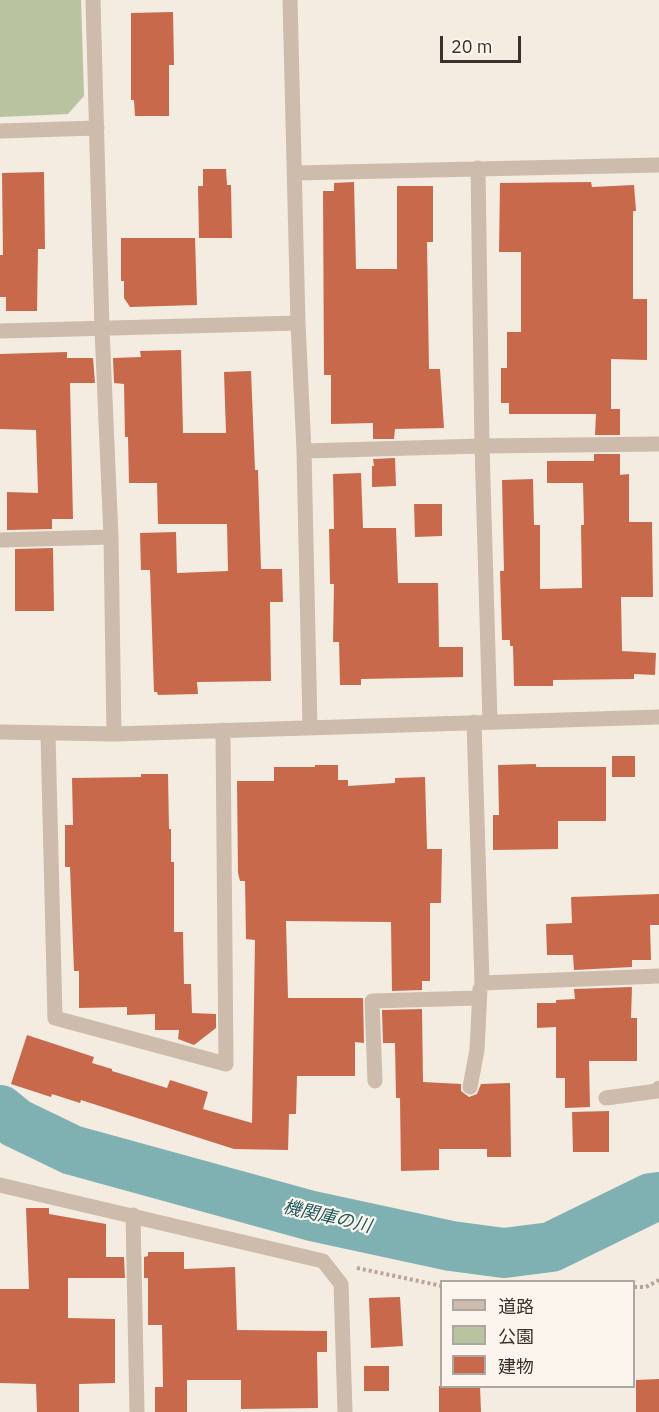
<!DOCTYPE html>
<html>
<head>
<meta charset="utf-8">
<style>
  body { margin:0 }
  #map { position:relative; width:659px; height:1412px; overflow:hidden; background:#f4ebe1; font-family:"IBM Plex Sans","Noto Sans JP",sans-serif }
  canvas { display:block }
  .legend { position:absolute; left:440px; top:1280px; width:195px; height:108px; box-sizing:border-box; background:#fbf5ee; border:2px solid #aea6a0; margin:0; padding:8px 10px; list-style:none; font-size:18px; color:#3b302b }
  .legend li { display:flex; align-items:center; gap:12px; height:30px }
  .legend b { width:30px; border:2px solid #aea6a0 }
  .scale { position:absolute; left:440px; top:36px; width:81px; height:27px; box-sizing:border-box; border:3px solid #3b302b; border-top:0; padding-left:8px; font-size:18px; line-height:21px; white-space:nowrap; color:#3b302b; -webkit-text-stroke:4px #fbf5ee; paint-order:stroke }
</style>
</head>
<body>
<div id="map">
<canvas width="659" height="1412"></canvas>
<ul class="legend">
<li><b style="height:8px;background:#cdbbac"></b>道路</li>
<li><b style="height:16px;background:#b8c4a0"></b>公園</li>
<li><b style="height:16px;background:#c8694b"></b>建物</li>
</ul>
<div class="scale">20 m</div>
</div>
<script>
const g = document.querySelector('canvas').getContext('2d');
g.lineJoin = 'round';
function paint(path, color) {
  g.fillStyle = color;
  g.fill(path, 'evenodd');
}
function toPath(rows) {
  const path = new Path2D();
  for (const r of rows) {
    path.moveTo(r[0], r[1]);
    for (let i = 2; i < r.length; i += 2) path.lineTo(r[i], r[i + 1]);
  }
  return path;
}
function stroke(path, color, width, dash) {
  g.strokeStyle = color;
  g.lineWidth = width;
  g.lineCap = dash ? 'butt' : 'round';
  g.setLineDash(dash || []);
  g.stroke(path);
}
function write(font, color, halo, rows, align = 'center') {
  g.font = font + ' "IBM Plex Sans","Noto Sans JP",sans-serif';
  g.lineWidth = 4.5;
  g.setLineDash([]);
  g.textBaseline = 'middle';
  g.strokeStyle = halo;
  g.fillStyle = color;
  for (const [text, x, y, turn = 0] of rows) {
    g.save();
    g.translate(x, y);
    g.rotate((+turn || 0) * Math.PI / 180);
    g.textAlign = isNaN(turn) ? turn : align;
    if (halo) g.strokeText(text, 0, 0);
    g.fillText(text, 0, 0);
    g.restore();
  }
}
paint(toPath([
  [0,0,81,0,84,96,68,114,0,117]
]), '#b8c4a0');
stroke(toPath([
  [0,1110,16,1123,72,1150,312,1216,451,1246,504,1253,551,1247,651,1198,659,1197]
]), '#7fb0b2', 50);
paint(toPath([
  [173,12,174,65,169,65,169,116,135,116,134,100,131,100,131,13],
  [203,169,226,169,227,185,231,185,232,238,199,238,198,186,203,186],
  [44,172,45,249,38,249,37,311,6,311,6,297,0,297,0,255,3,255,2,173],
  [354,182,356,269,397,269,397,186,433,186,433,242,427,242,429,369,440,369,444,428,395,429,394,439,373,439,373,423,331,424,331,375,324,375,323,191,334,191,334,183],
  [591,182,592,187,634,185,636,211,633,211,633,299,647,299,647,360,611,359,611,409,620,409,620,435,595,435,596,414,509,414,509,403,501,403,501,368,507,368,507,332,521,332,521,252,499,252,500,183],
  [121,238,195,238,197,305,130,307,124,298,124,281,121,281],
  [181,350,183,433,226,433,224,372,251,371,255,470,258,470,261,569,282,569,283,602,270,602,271,681,197,682,198,694,158,695,157,692,154,692,150,570,141,570,140,533,176,532,177,573,228,571,227,524,158,524,157,483,129,483,128,437,125,437,124,384,114,383,113,358,141,357,140,351],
  [67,352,67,358,93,358,95,383,70,383,73,519,52,519,52,529,7,530,7,492,38,493,36,430,0,429,0,354],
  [594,454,620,454,620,475,629,474,629,522,652,522,653,597,621,597,622,651,656,653,655,675,634,674,634,679,553,680,553,686,514,686,513,646,510,646,510,640,502,640,500,571,504,571,502,480,533,479,534,525,540,525,540,589,582,588,581,525,584,525,583,483,547,483,547,461,594,461],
  [395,458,396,486,372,487,372,466,374,466,373,459],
  [361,473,363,528,396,528,398,583,438,583,439,647,463,647,463,677,361,679,361,685,340,685,339,642,333,642,334,584,330,584,329,529,334,529,333,474],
  [414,504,442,504,442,536,415,537],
  [53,548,54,611,15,611,15,549],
  [612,756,635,756,635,777,612,777],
  [536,764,536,767,606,767,606,821,558,821,558,849,493,850,493,815,499,815,498,765],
  [315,765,338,765,338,780,348,780,348,786,395,783,395,778,425,777,427,849,442,849,441,903,430,903,430,981,422,981,422,990,392,991,391,922,286,921,288,998,363,998,364,1043,355,1042,355,1076,297,1076,296,1114,289,1114,288,1150,234,1149,81,1100,80,1103,52,1094,51,1097,11,1084,27,1035,94,1057,92,1063,112,1069,112,1071,167,1088,170,1080,208,1092,203,1109,252,1123,255,940,246,939,245,881,240,881,238,873,237,781,274,781,274,767,315,767],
  [141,774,168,774,169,829,171,829,171,862,174,862,174,932,183,932,184,984,191,984,192,1013,216,1014,216,1028,194,1045,178,1039,179,1030,155,1030,155,1014,127,1015,127,1007,79,1008,79,971,74,971,70,867,65,867,65,825,73,825,72,778,141,777],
  [659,894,659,925,650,925,651,960,632,960,632,967,574,970,573,955,547,955,546,924,572,923,571,897],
  [632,987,631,1018,637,1018,637,1061,589,1061,590,1107,565,1108,565,1078,556,1078,556,1027,537,1028,537,1003,556,1003,556,1000,575,999,574,989],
  [422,1009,423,1082,461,1084,461,1091,469,1097,477,1094,481,1084,510,1083,511,1157,487,1157,487,1149,439,1149,439,1170,401,1171,400,1098,396,1098,395,1043,383,1043,382,1010],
  [609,1111,609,1152,573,1152,572,1112],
  [26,1208,49,1208,49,1214,106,1224,106,1257,124,1257,125,1278,68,1278,68,1318,115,1319,115,1383,79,1384,79,1412,37,1412,36,1384,0,1383,0,1289,29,1289],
  [148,1252,184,1252,184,1269,235,1267,237,1330,327,1331,327,1352,317,1352,318,1408,241,1409,241,1380,187,1380,187,1412,155,1412,155,1387,163,1387,162,1325,148,1325,148,1278,144,1278,144,1257,148,1256],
  [400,1297,403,1346,371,1348,369,1298],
  [364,1366,389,1366,389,1391,364,1391],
  [659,1379,659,1412,636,1412,636,1380],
  [439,1386,480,1386,481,1412,439,1412]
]), '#c8694b');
stroke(toPath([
  [357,1268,442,1286],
  [634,1287,646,1287,659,1280]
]), '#b9a596', 4, [3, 3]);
stroke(toPath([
  [93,0,102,329,111,537,114,734],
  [290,0,298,323,304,451,310,727],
  [0,131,97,128],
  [478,168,482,446,490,721],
  [295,173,659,165],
  [0,331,298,323],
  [304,451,482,446,659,444],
  [0,540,111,537],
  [474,722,482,983,659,976],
  [0,732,114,734,659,717],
  [48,734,55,1018,226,1064,223,730],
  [375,1081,372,1001,478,998],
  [470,1087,477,1050,480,989],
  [606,1098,657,1091,659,1088],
  [0,1185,323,1261,341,1284,345,1412],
  [133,1215,137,1412]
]), '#cdbbac', 15);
write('italic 18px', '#1f5a5e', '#fbf5ee', [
  ["機関庫の川",327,1217,13]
]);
</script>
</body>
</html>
